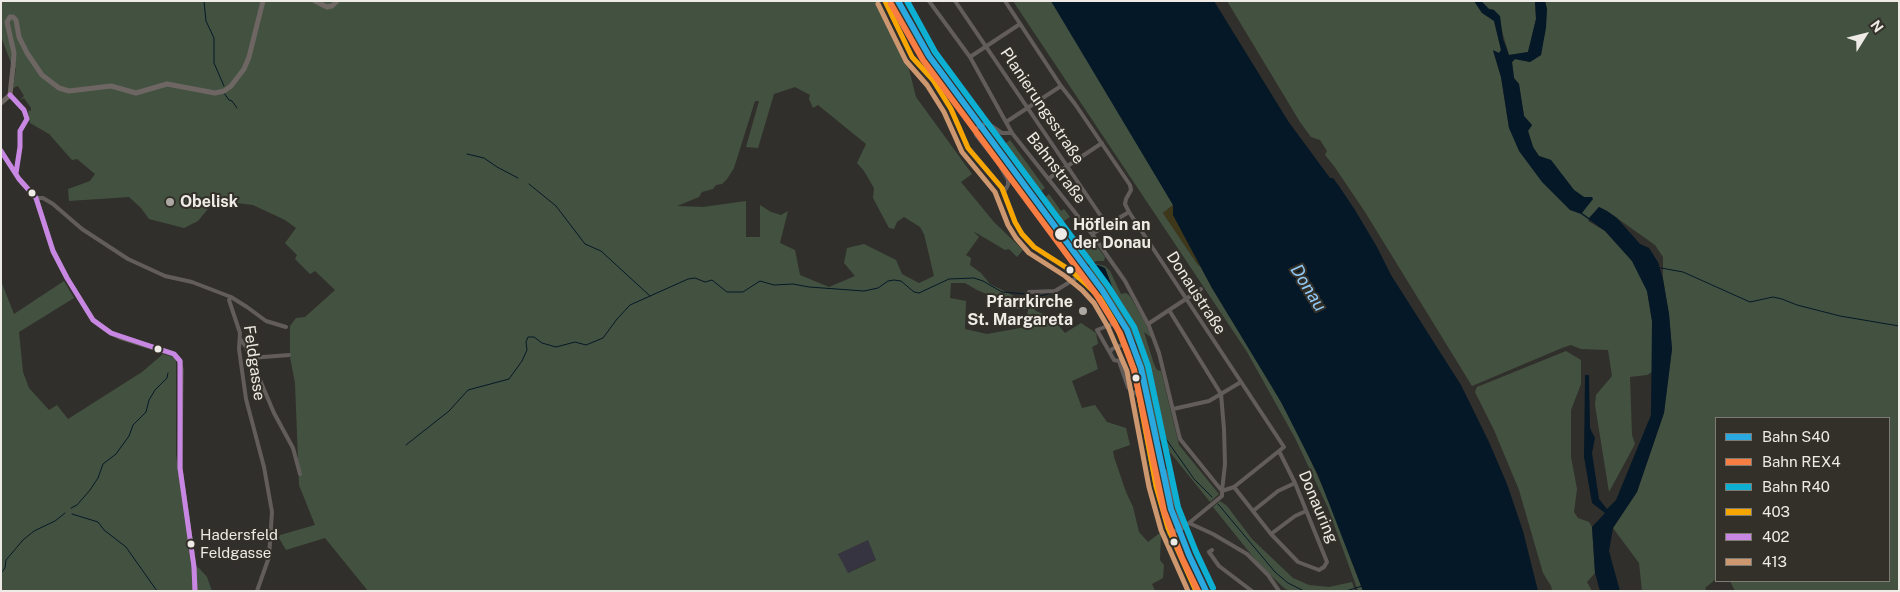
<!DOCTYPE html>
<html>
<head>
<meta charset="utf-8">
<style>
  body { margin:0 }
  #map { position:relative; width:1900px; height:592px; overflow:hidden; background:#312f2b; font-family:"Public Sans",sans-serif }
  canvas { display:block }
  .frame { position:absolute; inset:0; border:2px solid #eeebe7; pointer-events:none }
  .legend { position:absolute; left:1715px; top:417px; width:175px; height:165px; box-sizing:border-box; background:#333029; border:1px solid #7e7b75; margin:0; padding:6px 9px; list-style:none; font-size:15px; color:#eeebe7 }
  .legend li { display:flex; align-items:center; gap:10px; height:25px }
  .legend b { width:25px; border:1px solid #7e7b75 }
  .north { position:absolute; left:1840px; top:10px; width:50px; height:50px; -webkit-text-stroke:4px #333029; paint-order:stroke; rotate:54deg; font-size:14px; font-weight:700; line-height:20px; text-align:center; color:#eeebe7 }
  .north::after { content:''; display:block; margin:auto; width:18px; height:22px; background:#eeebe7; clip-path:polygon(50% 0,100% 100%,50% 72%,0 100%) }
</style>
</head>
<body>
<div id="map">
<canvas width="1900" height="592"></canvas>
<div class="frame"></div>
<ul class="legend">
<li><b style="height:6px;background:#2aa9e1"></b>Bahn S40</li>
<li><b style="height:6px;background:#f77d43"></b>Bahn REX4</li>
<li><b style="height:6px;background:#0dafd3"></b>Bahn R40</li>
<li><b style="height:6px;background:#f7a600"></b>403</li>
<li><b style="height:6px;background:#c787e3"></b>402</li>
<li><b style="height:6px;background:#cd976f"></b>413</li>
</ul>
<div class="north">N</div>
</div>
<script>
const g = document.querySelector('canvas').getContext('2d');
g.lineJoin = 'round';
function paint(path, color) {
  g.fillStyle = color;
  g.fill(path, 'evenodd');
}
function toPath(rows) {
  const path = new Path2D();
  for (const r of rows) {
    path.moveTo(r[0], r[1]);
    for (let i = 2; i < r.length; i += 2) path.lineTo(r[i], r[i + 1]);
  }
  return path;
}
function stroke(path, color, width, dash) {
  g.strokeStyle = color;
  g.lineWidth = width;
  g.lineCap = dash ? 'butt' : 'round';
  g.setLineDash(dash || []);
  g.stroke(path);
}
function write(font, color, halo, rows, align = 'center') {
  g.font = font + ' "Public Sans",sans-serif';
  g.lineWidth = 4;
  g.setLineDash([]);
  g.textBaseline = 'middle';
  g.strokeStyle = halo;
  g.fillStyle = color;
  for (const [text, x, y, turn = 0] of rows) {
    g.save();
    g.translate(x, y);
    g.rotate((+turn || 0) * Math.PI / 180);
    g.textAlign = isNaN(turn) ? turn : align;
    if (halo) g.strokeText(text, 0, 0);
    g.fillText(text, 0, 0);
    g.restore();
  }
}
paint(toPath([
  [893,1,899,1,910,23,932,57,1109,298,1127,330,1137,353,1146,385,1161,461,1180,527,1174,529,1164,499,1140,381,1129,343,1120,325,1106,301,928,59,915,41],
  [1181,531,1193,558,1209,591,1203,591,1187,558,1176,533]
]), '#3b362a');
paint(toPath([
  [868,540,876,559,847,573,838,554]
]), '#373442');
paint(toPath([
  [1,1,880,1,907,61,916,97,972,174,961,182,994,222,1023,250,1017,257,1009,249,1005,250,973,231,979,237,966,255,971,258,970,265,981,273,990,284,1028,303,1036,311,1052,318,1065,333,1081,323,1096,333,1098,344,1092,347,1098,369,1072,381,1082,408,1095,405,1107,422,1126,428,1130,445,1113,451,1114,457,1126,492,1133,507,1139,532,1148,542,1161,532,1160,560,1164,565,1163,578,1152,584,1155,591,368,591,325,538,286,550,279,538,280,535,315,525,299,485,295,383,290,357,290,326,296,318,305,317,335,290,315,271,310,274,295,259,297,255,285,243,296,228,285,220,253,205,212,200,207,210,198,221,184,228,149,219,141,208,129,197,69,201,68,189,90,181,95,174,77,159,72,160,49,134,30,123,28,112,29,110,31,111,31,108,24,98,20,100,24,96,18,86,13,88,16,68,13,68,1,37],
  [795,87,810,95,809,99,813,108,818,105,866,144,857,163,864,171,874,188,873,198,889,228,894,229,897,222,904,217,920,227,924,234,934,276,919,283,902,274,896,260,864,244,847,248,844,263,855,276,829,287,800,275,795,250,780,243,788,211,781,215,771,212,760,205,760,237,746,237,746,201,703,207,677,206,699,197,702,192,713,189,716,185,722,184,727,179,734,168,755,101,759,101,746,147,758,148,774,94],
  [951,283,965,283,977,290,1009,303,1016,309,1028,309,1026,327,987,334,965,329,966,301,950,298],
  [868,540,876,560,848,573,838,554],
  [1013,1,1051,1,1105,89,1173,205,1163,213,1198,265,1200,266,1212,288,1271,384,1299,435,1332,508,1363,591,1358,591,1328,508,1295,438,1247,352],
  [1227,1,1474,1,1482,13,1494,20,1501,50,1499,53,1493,51,1501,77,1509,128,1570,210,1592,197,1584,197,1574,190,1551,160,1539,156,1533,147,1528,131,1532,125,1524,116,1519,84,1514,78,1512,62,1515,59,1530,62,1541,55,1547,9,1545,1,1899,1,1899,591,1735,591,1730,581,1889,581,1889,418,1716,418,1716,579,1705,588,1707,591,1642,591,1639,563,1613,528,1637,492,1664,413,1672,349,1669,314,1663,279,1663,257,1655,245,1607,211,1599,207,1588,221,1605,231,1632,261,1647,291,1652,321,1652,372,1647,375,1630,377,1632,435,1635,444,1609,492,1595,405,1596,395,1612,376,1608,350,1581,349,1571,345,1562,348,1472,386,1365,212,1334,166,1325,155,1327,151,1320,140,1311,137,1300,122],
  [1481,1,1535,1,1536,19,1528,52,1509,55,1500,24,1494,10,1489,9],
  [1010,140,1045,188,1037,194,1002,146],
  [1049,194,1061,211,1064,209,1070,217,1059,224,1042,200],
  [1078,244,1095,244,1105,257,1104,261,1097,261,1087,264,1075,248],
  [1097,264,1105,266,1110,271,1121,294,1126,293,1130,296,1145,323,1152,338,1144,332,1154,364,1157,370,1161,371,1179,445,1219,494,1210,502,1157,436,1144,370,1137,345,1128,326,1116,307,1088,268],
  [1,281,14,314,64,281,74,298,19,332,23,372,29,388,49,410,57,405,68,419,142,372,163,354,176,358,176,454,191,565,199,568,207,577,212,591,1,591],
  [1566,351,1581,360,1581,384,1571,410,1571,457,1577,489,1574,512,1578,518,1589,522,1592,527,1595,573,1587,582,1592,591,1552,591,1551,586,1543,573,1519,490,1494,430,1475,392,1477,387],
  [1220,501,1227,506,1252,539,1293,578,1309,585,1329,587,1352,582,1355,591,1289,591,1284,588,1258,563,1213,507]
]), '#435240');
paint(toPath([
  [1173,205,1173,215,1200,266,1198,265,1163,213]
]), '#3e371a');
paint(toPath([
  [1051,1,1214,1,1288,121,1330,178,1333,178,1339,186,1355,210,1377,247,1391,275,1461,385,1489,442,1507,484,1523,531,1538,591,1363,591,1318,475,1281,402,1212,288,1173,215,1173,205],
  [1474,1,1481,1,1489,9,1494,10,1500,16,1503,39,1509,55,1528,52,1536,19,1535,1,1545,1,1547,9,1546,28,1541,55,1530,62,1515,59,1512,62,1514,78,1519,84,1524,116,1532,125,1528,131,1533,147,1539,156,1551,160,1574,190,1584,197,1592,197,1593,199,1582,213,1589,218,1599,207,1607,211,1617,218,1640,244,1649,248,1658,262,1663,279,1669,314,1672,349,1664,413,1637,492,1613,528,1609,551,1620,591,1600,591,1595,573,1592,527,1605,513,1592,503,1584,457,1585,375,1589,375,1590,428,1595,438,1592,453,1599,499,1607,509,1616,500,1651,415,1652,321,1647,291,1632,261,1605,231,1581,214,1570,210,1542,182,1519,151,1509,128,1501,77,1493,50,1499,53,1501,50,1494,21,1482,13],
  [1098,265,1105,268,1112,286,1113,293,1100,272,1092,268,1093,266]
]), '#051827');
stroke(toPath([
  [204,1,206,21,214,38,214,63,224,86],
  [224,93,229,100,232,101,237,108],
  [467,154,484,158,497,167,518,178],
  [529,184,556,206,585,244,601,251,650,296],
  [1661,268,1683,272,1750,302,1773,297,1782,299,1797,305,1840,316,1899,326],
  [1080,276,1083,274],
  [1112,292,1134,326,1144,350,1166,439,1194,479,1212,497],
  [1033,296,1041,296,1061,289],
  [406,445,449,411,468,390,509,379,522,361,527,350,526,342,528,337,534,337,542,343,556,347,575,342,586,345,603,338,617,319,630,305,688,279,695,278,705,282,712,280,727,292,743,292,760,281,774,285,793,284,809,287,864,291,878,288,888,281,894,280,901,281,914,292,919,293,949,279,974,278,983,281,1002,292,1026,294],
  [1218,504,1275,572,1288,583,1304,591],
  [71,508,77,505,90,490,98,478,103,464,116,454,129,436,133,425,146,412,149,400,155,390,167,378,168,373],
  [72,514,98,522,104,530,126,547,157,591],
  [1,573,5,568,6,560,23,540,34,531,55,521,65,513],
  [1346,591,1362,586]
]), '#051827', 1);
stroke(toPath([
  [929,1,970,57,1012,133,1092,234,1125,281,1149,326,1159,353,1180,439,1222,491,1225,464,1224,429,1221,394,1169,310],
  [955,1,1107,225],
  [1005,1,1061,86,1075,104,1130,185,1131,190,1126,199,1125,204,1129,212,1284,447,1234,487,1222,491,1222,496,1183,528,1169,533],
  [970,57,1020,24],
  [10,95,24,110,27,119,20,131,20,147,16,173],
  [1006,122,1061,86],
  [982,125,987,123,1002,133,1012,133],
  [977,128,975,131,976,135,999,164,1008,180,1008,185,1004,192],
  [1048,179,1102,143],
  [36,198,43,198,53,204,82,229,128,259,165,276,192,282,231,297,247,307,266,321,286,327],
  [1092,234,1129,212],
  [1029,292,1055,291,1078,277],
  [231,297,229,300,240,333,239,349,246,399,264,467,272,512,269,557,257,591],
  [1115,323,1097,330,1114,360,1119,361,1128,387,1132,392,1139,394],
  [1148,324,1201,289],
  [241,340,246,347,274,413,293,448,300,474],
  [1110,352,1112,349,1125,344],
  [251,358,289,355],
  [1173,409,1209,401,1241,382],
  [1165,471,1183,528],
  [1234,487,1271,534,1298,562,1319,570,1324,567,1327,562,1295,483,1279,451],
  [1253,511,1278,491,1295,483],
  [1189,523,1213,534,1247,554,1268,575,1279,591],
  [1271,534,1295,516,1306,511],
  [1212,550,1209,552,1219,566,1252,591]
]), '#625d5a', 4);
stroke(toPath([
  [315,1,327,7,332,6,337,1],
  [885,1,912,57,933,80,951,109,968,148,1002,188,1015,222,1022,234,1034,247,1070,270,1087,285,1100,298,1115,323,1128,351,1134,369,1156,486,1168,528,1196,591],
  [1,103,10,95,13,67,14,53,7,22,10,17,13,17,16,20,19,37,27,53,42,75,59,88,69,91,111,86,136,93,167,84,215,93,224,91,231,86,244,69,249,57,263,1],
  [1,151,19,179,36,198,53,251,67,278,93,320,111,333,120,337,174,354,180,361,181,370,180,468,194,567,195,591]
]), '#6d6663', 5);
stroke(toPath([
  [885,1,912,57,933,80,951,109,968,148,1002,188,1015,222,1022,234,1034,247,1070,270,1087,285,1100,298,1115,323,1134,369,1156,486,1168,528,1196,591]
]), '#f7a600', 5);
stroke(toPath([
  [10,95,24,110,27,119,20,131,20,147,16,173],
  [1,151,19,179,36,198,53,251,67,278,93,320,111,333,174,354,180,361,180,468,194,567,195,591]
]), '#c787e3', 5);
stroke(toPath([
  [878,4,906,61,927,85,944,112,962,152,995,192,1008,225,1016,238,1029,253,1065,276,1082,290,1094,303,1108,327,1127,371,1149,487,1161,530,1188,591]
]), '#cd976f', 5);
stroke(toPath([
  [898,1,929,56,1102,290,1127,330,1141,368,1171,509,1189,555,1206,591]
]), '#2aa9e1', 6);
stroke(toPath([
  [891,4,923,60,1096,294,1120,333,1134,370,1164,511,1182,558,1198,591]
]), '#f77d43', 6);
stroke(toPath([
  [907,1,935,52,1108,286,1134,327,1148,366,1178,507,1196,552,1213,588]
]), '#0dafd3', 6);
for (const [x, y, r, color] of [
  [32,193,4.5,"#eeebe7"],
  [170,202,5,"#aca9a5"],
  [1061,234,7,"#eeebe7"],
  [1070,270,4.5,"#eeebe7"],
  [1083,311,5,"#aca9a5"],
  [158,349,4.5,"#eeebe7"],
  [1136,378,4.5,"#eeebe7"],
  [1174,542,4.5,"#eeebe7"],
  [191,544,4.5,"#eeebe7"]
]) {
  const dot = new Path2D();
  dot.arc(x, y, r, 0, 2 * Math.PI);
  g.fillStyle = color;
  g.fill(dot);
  stroke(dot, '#333029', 2);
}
write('15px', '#eeebe7', '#333029', [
  ["Hadersfeld",200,535],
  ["Feldgasse",200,553]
], 'left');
write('16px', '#eeebe7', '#333029', [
  ["Planierungsstraße",1042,106,56],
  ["Bahnstraße",1056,168,52],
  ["Donaustraße",1196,293,57],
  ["Feldgasse",254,363,82],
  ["Donauring",1318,507,67]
]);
write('bold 16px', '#eeebe7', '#333029', [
  ["Obelisk",180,202],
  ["Pfarrkirche",1073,302,"right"],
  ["St. Margareta",1073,320,"right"]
], 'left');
write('bold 16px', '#eeebe7', '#333029', [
  ["Höflein an",1073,225],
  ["der Donau",1073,243]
], 'left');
write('italic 18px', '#91c9f6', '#333029', [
  ["Donau",1308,288,58]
]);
</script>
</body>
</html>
